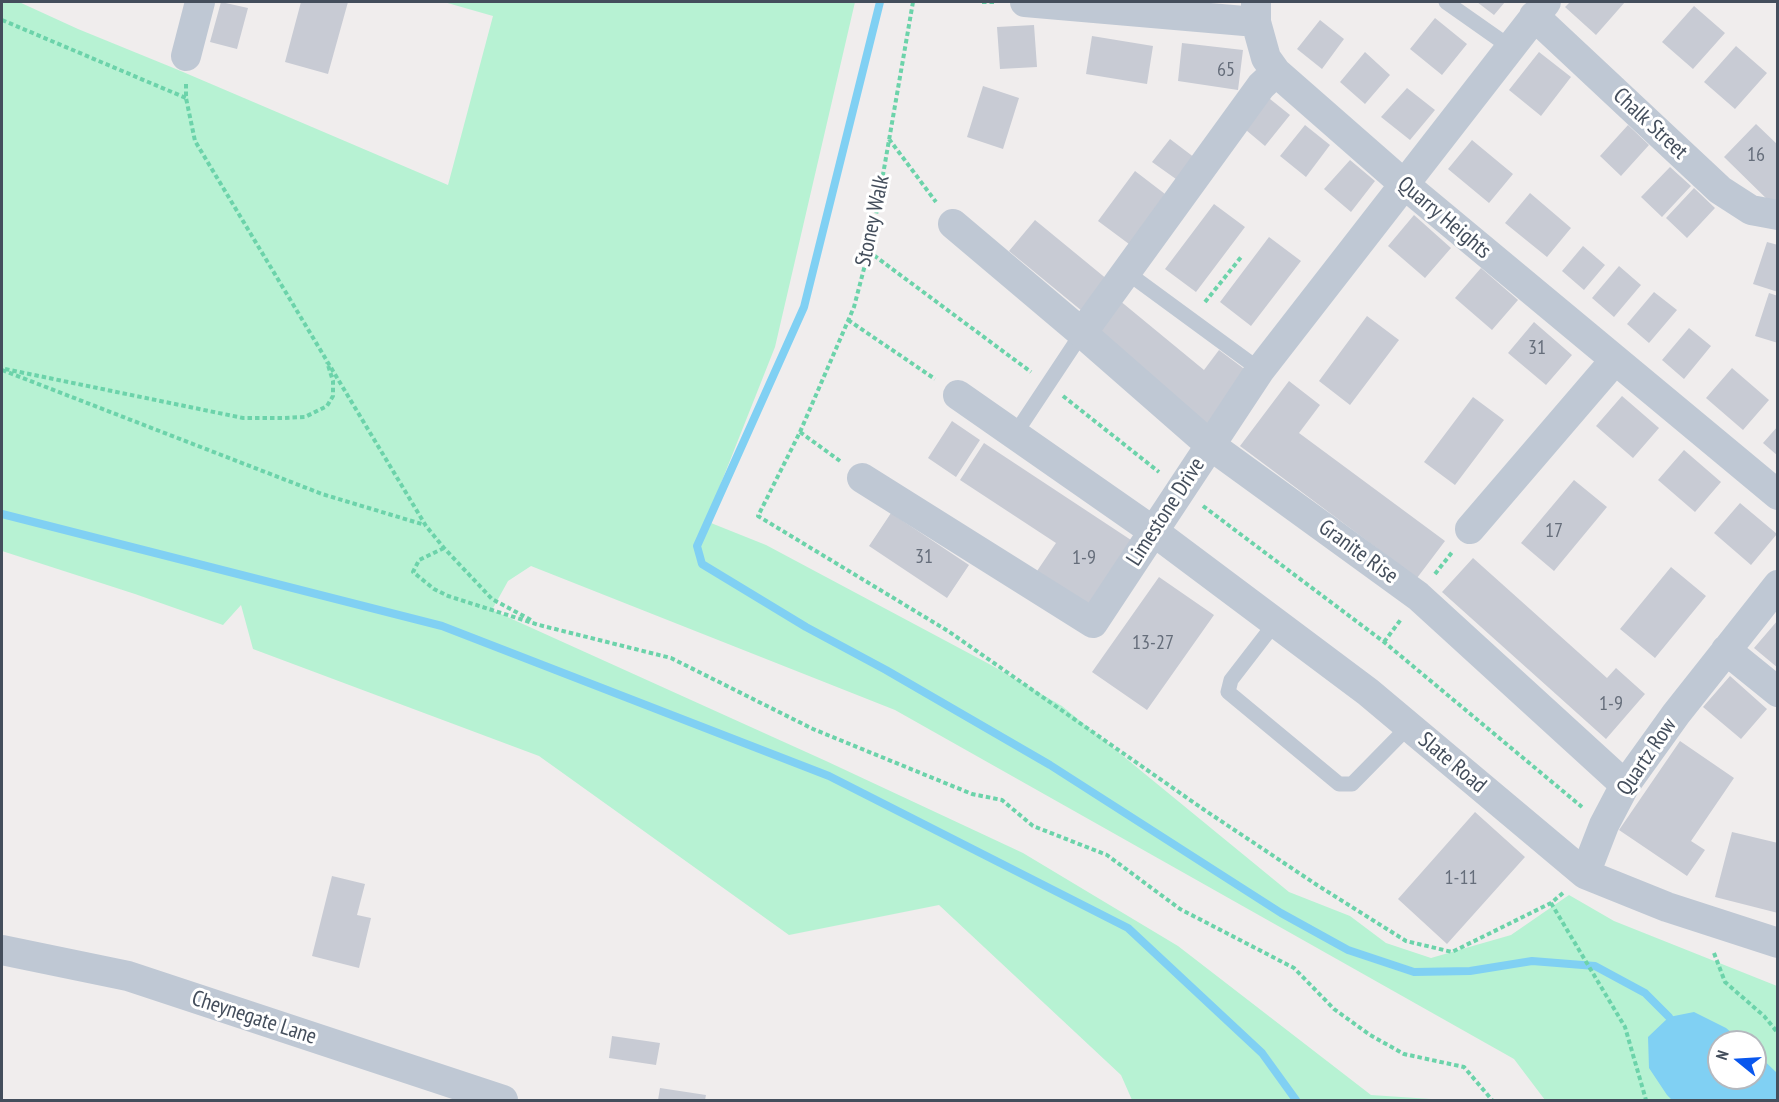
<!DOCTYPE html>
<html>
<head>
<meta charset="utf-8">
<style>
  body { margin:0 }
  #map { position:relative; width:1779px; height:1102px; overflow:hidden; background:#f0eded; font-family:"PT Sans Narrow",sans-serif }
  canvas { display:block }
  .frame { position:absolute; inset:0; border:3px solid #444e5c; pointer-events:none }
  .north { position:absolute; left:1707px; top:1030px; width:60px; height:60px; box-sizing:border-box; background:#fff; border:2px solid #b4b8be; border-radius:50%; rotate:288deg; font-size:16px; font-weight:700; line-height:24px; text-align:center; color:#444e5c }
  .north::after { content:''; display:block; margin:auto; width:21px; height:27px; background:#0957ee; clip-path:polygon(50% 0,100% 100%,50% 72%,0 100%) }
</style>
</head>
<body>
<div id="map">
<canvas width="1779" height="1102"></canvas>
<div class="frame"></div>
<div class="north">N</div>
</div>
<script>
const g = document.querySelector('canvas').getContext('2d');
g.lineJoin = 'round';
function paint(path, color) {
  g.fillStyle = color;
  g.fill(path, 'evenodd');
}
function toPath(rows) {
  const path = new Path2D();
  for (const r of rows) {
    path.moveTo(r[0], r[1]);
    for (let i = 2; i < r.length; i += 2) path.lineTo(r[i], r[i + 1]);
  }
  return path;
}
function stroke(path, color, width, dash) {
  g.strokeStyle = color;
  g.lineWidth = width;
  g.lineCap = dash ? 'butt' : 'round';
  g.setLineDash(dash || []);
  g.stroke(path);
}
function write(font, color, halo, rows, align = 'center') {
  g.font = font + ' "PT Sans Narrow",sans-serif';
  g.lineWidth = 6;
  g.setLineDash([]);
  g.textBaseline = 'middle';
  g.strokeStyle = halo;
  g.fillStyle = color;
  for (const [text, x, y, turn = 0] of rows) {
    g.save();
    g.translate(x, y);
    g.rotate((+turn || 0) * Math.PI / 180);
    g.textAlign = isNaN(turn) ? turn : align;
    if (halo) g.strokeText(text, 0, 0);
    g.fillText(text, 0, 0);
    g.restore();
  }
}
paint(toPath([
  [2,2,19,2,78,29,176,69,448,185,493,16,444,2,855,2,775,347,706,521,766,545,991,665,1062,706,1289,892,1350,916,1386,943,1431,958,1511,935,1569,895,1614,921,1777,986,1777,1100,1545,1100,1514,1059,895,710,531,566,508,581,492,610,826,761,1023,853,1178,946,1371,1095,1431,1099,1431,1100,1132,1100,1121,1075,939,905,789,935,539,756,253,649,241,605,223,625,135,594,2,551],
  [1719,1042,1755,1042,1755,1078,1719,1078]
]), '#b7f2d3');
paint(toPath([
  [1694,1012,1726,1028,1743,1042,1719,1042,1719,1078,1755,1078,1755,1052,1777,1073,1777,1100,1672,1100,1667,1095,1649,1068,1648,1037,1669,1017]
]), '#80d0f3');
stroke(toPath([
  [880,2,804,307,697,546,702,564,806,627,886,670,1050,765,1281,913,1348,950,1414,972,1470,971,1532,961,1595,966,1645,993,1669,1017],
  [2,514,442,626,829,776,1128,928,1262,1053,1296,1100]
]), '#80d0f3', 8);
paint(toPath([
  [221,2,248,8,237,49,210,42],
  [301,2,348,2,328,74,285,62],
  [1477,2,1505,2,1494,15],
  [1570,2,1625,2,1596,35,1565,7],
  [1694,6,1725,33,1693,69,1662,42],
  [1435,18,1467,44,1442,75,1410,49],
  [1320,20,1344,39,1322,69,1297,49],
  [1034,25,1037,67,1000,69,997,27],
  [1092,36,1153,46,1147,84,1086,74],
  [1182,43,1243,50,1238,90,1178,81],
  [1736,46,1767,73,1735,109,1704,82],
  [1365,52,1390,75,1365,104,1340,82],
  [1539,52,1571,77,1541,116,1509,90],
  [983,86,1019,98,1003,149,967,137],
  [1407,88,1435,110,1410,140,1381,117],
  [1265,95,1290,115,1265,146,1240,125],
  [1756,124,1778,145,1778,201,1773,205,1724,157],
  [1305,125,1330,145,1306,177,1280,156],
  [1628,125,1649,145,1621,176,1600,156],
  [1170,139,1199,161,1183,184,1152,162],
  [1472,140,1513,174,1489,203,1448,169],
  [1350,160,1375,181,1351,212,1324,189],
  [1670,167,1691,186,1662,217,1641,197],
  [1135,171,1165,194,1129,244,1098,221],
  [1694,188,1715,208,1687,238,1666,218],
  [1530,193,1571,228,1547,257,1505,223],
  [1214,204,1245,227,1196,292,1165,269],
  [1414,215,1451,248,1425,278,1388,246],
  [1035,220,1108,280,1082,311,1009,251],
  [1269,237,1301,261,1251,326,1220,302],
  [1767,242,1778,245,1778,292,1753,284],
  [1583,246,1605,265,1584,290,1562,271],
  [1619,266,1641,285,1614,317,1592,298],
  [1481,268,1518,300,1492,330,1455,298],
  [1654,292,1677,310,1649,343,1627,324],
  [1769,293,1778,296,1778,343,1755,336],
  [1119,300,1204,370,1219,350,1251,374,1210,428,1092,333],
  [1367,316,1399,340,1350,405,1319,381],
  [1534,322,1572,355,1546,385,1508,353],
  [1689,328,1711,346,1684,379,1662,360],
  [1732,368,1769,400,1743,430,1706,398],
  [1289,381,1320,405,1299,433,1445,541,1417,578,1240,446],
  [1622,396,1659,428,1633,458,1596,426],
  [1473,397,1504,420,1455,485,1424,462],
  [952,421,980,440,956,477,928,458],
  [1778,426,1778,456,1763,443],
  [984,443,1134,542,1089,610,1035,574,1056,543,960,480],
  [1684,450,1721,482,1695,512,1658,480],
  [1574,480,1607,507,1554,571,1521,543],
  [1740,503,1777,534,1751,565,1714,533],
  [891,513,969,565,947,598,869,546],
  [1473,558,1607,678,1616,668,1645,694,1606,739,1442,592],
  [1671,567,1706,596,1655,658,1620,629],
  [1159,577,1214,615,1147,710,1092,672],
  [1778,620,1778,668,1754,648],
  [1730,676,1767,709,1741,739,1703,707],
  [1680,741,1734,778,1691,841,1705,850,1687,876,1619,830],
  [1475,812,1525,857,1447,944,1398,899],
  [1732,832,1778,843,1778,913,1715,897],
  [332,876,365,884,357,915,371,918,359,968,312,956],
  [612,1036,660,1043,656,1065,609,1058],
  [660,1088,706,1095,705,1100,658,1100]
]), '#c8cbd4');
stroke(toPath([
  [913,2,872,238,854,307,800,432,758,516,948,631,1203,809,1317,885,1406,941,1452,952,1551,903,1563,893],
  [982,2,996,2],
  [2,20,186,98],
  [186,84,186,98,195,141,426,526,444,548,492,599,531,620],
  [889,139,936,202],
  [868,251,1031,372],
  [1205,302,1242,256],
  [848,320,935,379],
  [5,369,243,418,283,418,305,417,327,406,333,396,333,381,327,362],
  [2,370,322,494,425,525],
  [1063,396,1159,472],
  [800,432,840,461],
  [1203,506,1384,642,1582,807],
  [444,548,419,560,413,572,434,589,448,596,539,625,671,658,813,729,972,794,1002,800,1033,826,1107,855,1180,909,1294,968,1334,1009,1370,1035,1404,1054,1464,1067,1492,1100],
  [1435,574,1453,551],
  [1384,642,1402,618],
  [1551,903,1625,1027,1646,1100],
  [1714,953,1725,982,1764,1016,1778,1033]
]), '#6cd3aa', 4, [4.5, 3]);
stroke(toPath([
  [1446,2,1510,47],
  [1125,271,1260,370],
  [1015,434,1082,333],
  [1275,623,1231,680,1228,692,1339,784,1352,784,1409,726]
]), '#bfc8d4', 15);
stroke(toPath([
  [1025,2,1256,22],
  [1256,2,1256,22,1266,58,1276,72,1405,185,1778,495],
  [1534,16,1720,190,1751,210,1778,215],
  [186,56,200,2],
  [953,224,1082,333,1261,86,1276,72],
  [1082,333,1210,445,1418,596,1625,785],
  [958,395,1153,531,1368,692,1585,874,1667,907,1778,943],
  [862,478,1093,623,1260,370,1546,2],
  [1470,529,1615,360],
  [1726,650,1778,692],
  [1585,874,1604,825,1625,785,1676,714,1778,585],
  [2,950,128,976,503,1100]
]), '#bfc8d4', 30);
write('20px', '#656d7a', null, [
  ["65",1226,70],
  ["16",1756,155],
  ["31",1537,348],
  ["17",1554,531],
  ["31",924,557],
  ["1-9",1084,558],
  ["13-27",1153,643],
  ["1-9",1611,704],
  ["1-11",1461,878]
]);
write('22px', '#444e5c', '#fff', [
  ["Chalk Street",1650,124,43],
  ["Quarry Heights",1444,218,40],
  ["Stoney Walk",873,221,-78],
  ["Limestone Drive",1166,512,-57],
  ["Granite Rise",1358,552,36],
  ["Quartz Row",1647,757,-56],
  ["Slate Road",1452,763,40],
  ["Cheynegate Lane",254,1018,18]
]);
</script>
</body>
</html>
